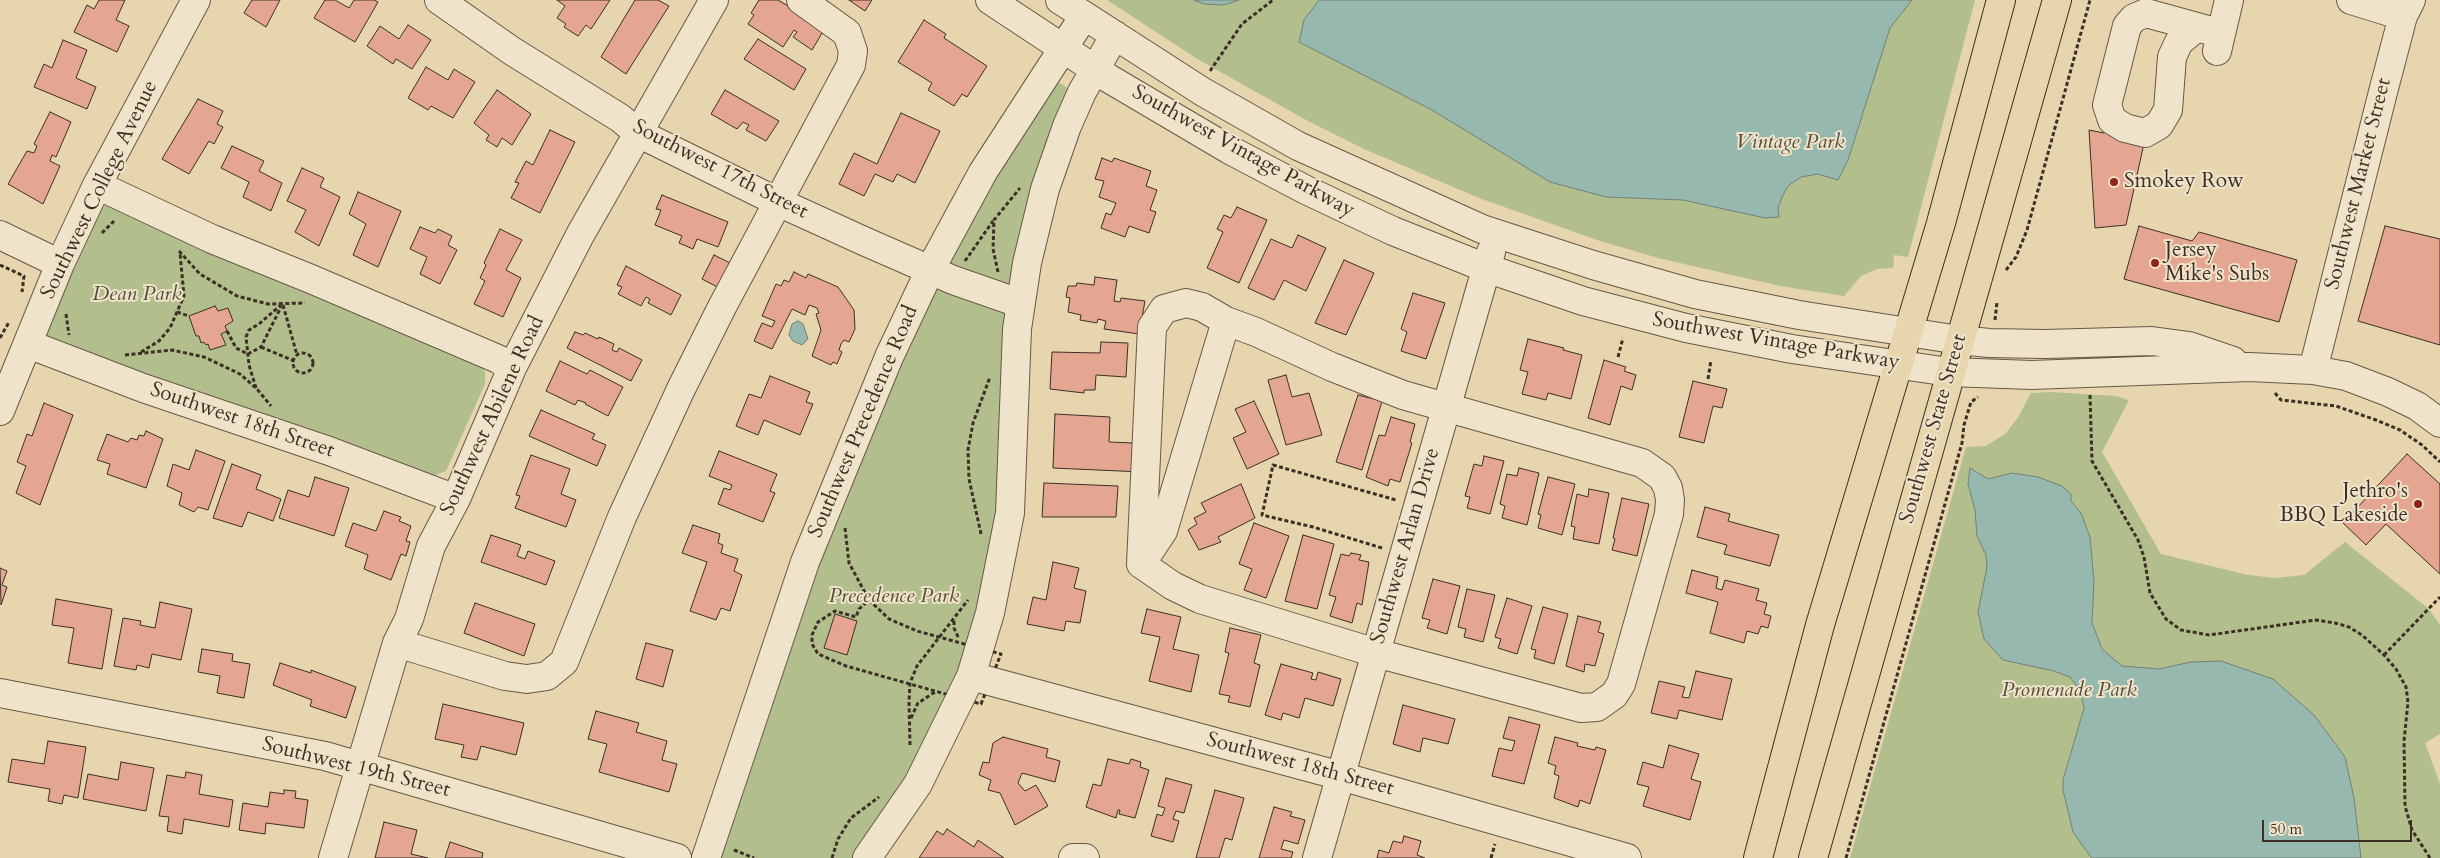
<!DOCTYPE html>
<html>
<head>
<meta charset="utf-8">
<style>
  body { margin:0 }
  #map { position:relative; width:2440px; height:858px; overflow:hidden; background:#e6d5ad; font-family:Cardo,serif }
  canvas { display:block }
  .scale { position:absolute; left:2262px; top:820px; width:150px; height:22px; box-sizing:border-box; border:2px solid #3d2f26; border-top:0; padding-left:6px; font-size:15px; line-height:18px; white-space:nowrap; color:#3d2f26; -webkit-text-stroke:4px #efe4ca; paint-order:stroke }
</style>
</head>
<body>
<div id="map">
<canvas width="2440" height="858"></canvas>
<div class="scale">50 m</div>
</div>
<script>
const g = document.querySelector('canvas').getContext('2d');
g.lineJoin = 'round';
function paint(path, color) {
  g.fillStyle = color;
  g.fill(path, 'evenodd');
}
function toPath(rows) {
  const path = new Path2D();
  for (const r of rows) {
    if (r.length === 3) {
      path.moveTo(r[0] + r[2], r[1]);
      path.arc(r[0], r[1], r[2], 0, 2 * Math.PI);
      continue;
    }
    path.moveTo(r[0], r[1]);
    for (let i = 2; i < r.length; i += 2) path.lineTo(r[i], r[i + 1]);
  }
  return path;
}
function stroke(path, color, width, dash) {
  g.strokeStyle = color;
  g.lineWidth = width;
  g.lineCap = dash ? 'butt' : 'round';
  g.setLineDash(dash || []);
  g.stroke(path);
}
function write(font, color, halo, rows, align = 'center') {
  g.font = font + ' Cardo,serif';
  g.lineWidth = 4;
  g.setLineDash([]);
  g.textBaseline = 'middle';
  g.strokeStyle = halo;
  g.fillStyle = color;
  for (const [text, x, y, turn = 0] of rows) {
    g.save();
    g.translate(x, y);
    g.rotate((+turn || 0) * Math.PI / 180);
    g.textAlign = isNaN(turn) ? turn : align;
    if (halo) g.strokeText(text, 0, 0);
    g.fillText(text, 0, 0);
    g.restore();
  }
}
paint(toPath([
  [1107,0,1975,0,1908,257,1894,255,1893,268,1877,269,1861,276,1844,296,1780,286,1658,258,1597,240,1479,198,1364,149,1308,121,1199,60],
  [1054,79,1074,92,1062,117,980,616,938,728,855,858,715,858,794,617,932,284],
  [111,202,481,364,485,372,485,384,446,471,430,477,44,340,45,300,95,204],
  [2050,392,2115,396,2129,400,2102,452,2161,554,2248,575,2275,578,2304,575,2345,542,2429,609,2440,625,2440,734,2425,743,2440,784,2440,858,1850,858,1966,447,1986,446,2005,434,2017,419,2031,393]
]), '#b2be8c');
const water = toPath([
  [1194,0,1239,0,1224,5,1204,4,1194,0],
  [1319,0,1912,0,1890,28,1848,160,1838,180,1818,174,1801,177,1788,186,1782,197,1778,208,1779,217,1765,218,1683,200,1606,197,1550,182,1432,110,1299,42,1304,20,1319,0],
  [798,321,803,324,808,339,802,345,793,341,789,335,792,324,798,321],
  [1970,468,1988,479,2012,473,2038,477,2062,486,2071,494,2071,501,2081,513,2090,537,2094,581,2092,623,2102,649,2122,666,2159,669,2191,662,2221,661,2273,679,2314,715,2345,757,2354,798,2361,858,2092,858,2090,856,2073,832,2063,790,2063,780,2084,708,2080,690,2070,677,2054,671,2003,660,1984,639,1978,612,1987,567,1986,555,1977,536,1975,510,1968,484,1970,468]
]);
paint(water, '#97b8af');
stroke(water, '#738178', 1);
const building = toPath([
  [99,0,125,0,116,20,129,26,117,52,74,32,87,5,94,9,99,0],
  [252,0,280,0,266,27,244,13,252,0],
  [325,0,335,0,349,8,354,0,374,0,378,2,355,42,314,18,325,0],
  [557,0,610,0,591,29,586,25,578,36,564,27,566,24,557,18,565,6,557,0],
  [635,0,658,0,669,6,626,74,601,57,635,0],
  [759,0,778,0,825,28,812,50,793,37,797,32,794,30,783,47,748,24,754,15,751,13,759,0],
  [849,0,872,0,865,11,849,0],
  [924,20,946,34,944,38,987,66,967,97,962,94,954,106,928,90,932,83,898,62,924,20],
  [408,25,431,40,412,69,396,59,393,64,367,46,380,26,399,39,408,25],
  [758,39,806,69,794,90,744,59,758,39],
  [63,40,87,50,76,78,96,87,87,109,34,87,44,64,52,68,63,40],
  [426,67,448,80,454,69,475,82,453,118,431,106,428,110,408,98,426,67],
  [497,90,531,114,512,145,502,138,497,147,486,140,489,135,474,123,497,90],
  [725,90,779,121,766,141,746,130,749,125,743,122,737,129,711,114,725,90],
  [198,99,223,111,217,124,223,127,214,144,209,141,189,174,162,159,198,99],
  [50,112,71,122,56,157,52,155,50,161,60,166,43,204,8,184,27,151,34,153,37,146,34,144,50,112],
  [901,113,940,131,915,183,897,174,893,182,875,174,864,196,839,184,854,153,877,164,901,113],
  [2109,128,2145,139,2126,225,2095,228,2089,130,2104,133,2109,128],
  [550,130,575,142,540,213,511,198,519,183,515,182,526,161,533,165,550,130],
  [232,146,264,161,259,171,282,183,271,211,243,197,249,182,221,168,232,146],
  [1102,158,1112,162,1114,158,1151,171,1146,186,1157,190,1150,210,1156,212,1149,233,1129,226,1125,237,1101,228,1106,213,1111,215,1116,203,1099,197,1104,181,1095,179,1102,158],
  [302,168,324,178,320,187,340,197,319,246,295,232,306,210,287,201,302,168],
  [358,192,401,211,378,267,353,255,366,224,349,214,358,192],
  [662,195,728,222,718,247,697,239,693,249,679,243,682,236,655,225,661,210,656,209,662,195],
  [1237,207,1267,220,1239,283,1207,268,1223,232,1217,229,1224,215,1231,218,1237,207],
  [2139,226,2192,241,2199,232,2297,260,2279,322,2124,279,2139,226],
  [2385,226,2440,239,2440,345,2358,321,2385,226],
  [420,227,435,233,438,229,452,236,448,245,457,250,440,284,420,274,427,257,410,249,420,227],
  [500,229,522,240,506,270,521,278,503,317,474,304,485,281,480,278,486,265,484,263,500,229],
  [1298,235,1326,248,1306,291,1284,280,1274,300,1248,288,1271,239,1292,248,1298,235],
  [714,255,736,266,723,290,702,279,714,255],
  [1344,260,1374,273,1346,335,1315,323,1344,260],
  [626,266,681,295,671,315,648,303,650,299,646,297,641,306,618,294,622,287,617,285,626,266],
  [794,272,806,278,808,274,838,287,854,310,855,329,849,342,844,340,841,344,839,350,842,352,837,364,833,362,831,365,812,356,821,330,816,314,819,313,817,308,809,305,805,315,792,309,772,349,754,341,762,323,772,327,775,321,762,316,776,284,781,286,784,280,789,282,794,272],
  [1095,277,1117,280,1114,301,1120,302,1121,298,1145,301,1139,334,1104,329,1106,321,1098,319,1097,323,1080,320,1081,315,1068,312,1070,298,1066,297,1068,286,1076,286,1077,283,1094,285,1095,277],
  [1413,293,1445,303,1426,359,1401,351,1407,332,1401,329,1413,293],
  [215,306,218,311,228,308,233,321,225,326,227,331,221,334,226,345,210,350,208,344,206,345,204,342,201,343,199,336,196,336,189,316,215,306],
  [575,332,583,335,585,333,598,339,599,337,614,344,612,350,617,352,619,348,642,360,631,381,567,348,575,332],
  [1528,339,1564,348,1563,350,1582,355,1571,399,1548,393,1546,400,1522,394,1528,372,1520,370,1528,339],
  [1101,342,1128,343,1126,377,1096,375,1095,390,1084,390,1084,393,1050,389,1052,352,1100,353,1101,342],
  [1604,360,1626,367,1624,371,1636,375,1632,390,1621,386,1610,425,1588,418,1604,360],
  [560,361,587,374,590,370,623,387,608,416,585,404,586,403,578,400,575,405,546,391,560,361],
  [1286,375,1292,397,1309,393,1322,435,1286,445,1268,380,1286,375],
  [770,376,810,392,806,402,813,404,800,435,764,420,758,435,736,426,749,394,761,398,770,376],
  [1693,381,1727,389,1722,408,1713,406,1704,443,1679,437,1693,381],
  [1358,395,1382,401,1362,470,1336,462,1358,395],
  [1254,401,1279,454,1247,469,1233,438,1246,432,1235,409,1254,401],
  [44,403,73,415,40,505,16,493,26,466,17,462,27,434,32,436,44,403],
  [541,410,595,434,592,439,606,445,597,466,529,436,541,410],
  [1055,414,1110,417,1109,442,1133,443,1142,472,1053,468,1055,414],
  [1391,417,1415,424,1410,442,1412,443,1400,482,1390,479,1388,486,1366,477,1379,435,1385,436,1391,417],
  [146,431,163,439,146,488,107,474,110,464,97,460,107,434,128,442,131,438,137,440,139,435,144,436,146,431],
  [196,450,225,461,208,510,198,507,194,512,179,505,182,493,167,486,173,464,189,470,196,450],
  [719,451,777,474,770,491,775,493,763,522,718,504,724,488,730,490,732,485,709,476,719,451],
  [2407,454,2440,484,2440,574,2386,524,2366,545,2343,523,2407,454],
  [531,455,570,469,561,494,576,500,566,527,515,508,520,496,516,495,531,455],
  [1484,456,1504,461,1490,514,1467,508,1470,497,1465,496,1474,464,1482,466,1484,456],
  [232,464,261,475,256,489,281,499,273,521,248,512,242,527,213,518,232,464],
  [1519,468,1539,473,1527,525,1502,518,1505,506,1500,504,1507,474,1517,476,1519,468],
  [315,477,349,488,334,536,279,518,288,490,309,497,315,477],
  [1548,477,1575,484,1562,535,1538,528,1541,515,1538,514,1548,477],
  [1044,483,1118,486,1116,517,1042,517,1044,483],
  [1241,484,1255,518,1218,537,1221,542,1199,550,1188,530,1197,524,1194,518,1206,512,1201,503,1241,484],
  [1589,489,1609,493,1599,544,1573,539,1575,527,1571,526,1577,494,1588,497,1589,489],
  [1622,498,1649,504,1637,556,1612,550,1615,539,1613,538,1622,498],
  [1705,507,1730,514,1728,521,1779,535,1770,566,1724,554,1727,545,1697,537,1705,507],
  [384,511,401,517,399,521,411,526,406,541,410,542,406,556,401,554,391,580,364,569,368,555,345,546,353,523,376,531,384,511],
  [1254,523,1289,536,1266,598,1244,590,1252,569,1239,564,1254,523],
  [693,525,720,534,718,543,723,545,721,553,738,559,734,571,742,575,730,611,721,608,716,620,690,611,707,562,682,553,693,525],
  [491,535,521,545,517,556,525,559,528,551,555,561,546,585,481,562,491,535],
  [1303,535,1334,544,1317,609,1285,601,1303,535],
  [1351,553,1361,555,1359,560,1369,562,1362,605,1357,603,1352,623,1330,616,1336,597,1329,595,1341,554,1349,556,1351,553],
  [1053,562,1079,568,1074,588,1086,591,1080,623,1066,621,1064,631,1027,624,1033,597,1046,600,1053,562],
  [0,568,7,571,2,585,7,587,1,605,0,568],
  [1692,570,1718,577,1716,588,1722,590,1725,580,1759,589,1756,600,1767,603,1764,614,1771,616,1768,628,1761,626,1758,634,1747,631,1744,643,1710,633,1718,602,1686,593,1692,570],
  [1433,579,1460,586,1447,634,1427,628,1430,620,1422,618,1433,579],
  [1467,589,1495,595,1483,642,1464,637,1466,629,1458,627,1467,589],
  [1507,598,1532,606,1517,654,1498,648,1501,639,1495,637,1507,598],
  [56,599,112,609,102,669,68,663,74,628,52,625,56,599],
  [160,602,192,609,181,660,152,654,149,668,137,665,136,670,114,666,123,618,141,621,140,625,155,628,160,602],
  [475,603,535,624,524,656,464,633,475,603],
  [1543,607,1568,614,1554,664,1534,658,1536,650,1531,649,1543,607],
  [1147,609,1181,617,1173,649,1199,655,1191,692,1149,681,1160,637,1141,633,1147,609],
  [835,614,857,621,847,655,824,648,835,614],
  [1578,616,1601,622,1598,632,1604,634,1595,666,1585,664,1584,672,1566,666,1578,616],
  [1230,628,1261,635,1254,663,1260,665,1250,707,1228,702,1230,696,1219,694,1229,653,1225,652,1230,628],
  [646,643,673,650,663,687,636,679,646,643],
  [202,649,233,654,232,661,250,664,244,698,217,693,220,676,198,672,202,649],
  [280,663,311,673,311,670,356,687,346,718,310,706,312,700,273,685,280,663],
  [1281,664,1313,673,1311,679,1316,680,1318,672,1341,679,1333,706,1305,698,1299,718,1283,713,1281,720,1265,715,1281,664],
  [1696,671,1732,679,1722,720,1679,710,1677,719,1651,713,1659,681,1685,687,1682,697,1689,698,1696,671],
  [443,704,524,723,516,755,481,746,477,760,461,757,464,745,435,739,443,704],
  [1403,705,1455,719,1448,744,1423,738,1420,752,1393,744,1403,705],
  [596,711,639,723,636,732,667,741,662,760,677,764,669,792,599,772,607,744,588,739,596,711],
  [1509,717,1540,725,1524,784,1492,776,1499,748,1512,751,1515,741,1503,738,1509,717],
  [1003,737,1048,749,1046,757,1060,761,1055,782,1022,773,1018,783,1025,791,1036,785,1048,806,1015,825,1000,793,988,790,991,780,979,775,983,762,989,763,993,743,1003,737],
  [1555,737,1578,743,1577,746,1595,750,1596,747,1606,750,1590,804,1580,800,1578,807,1554,798,1559,776,1554,774,1556,766,1548,763,1555,737],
  [48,741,86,747,78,798,64,795,62,804,48,801,50,789,8,782,12,759,44,764,48,741],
  [1669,745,1699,754,1691,779,1701,782,1690,820,1643,806,1649,787,1637,784,1643,762,1663,768,1669,745],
  [1108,759,1129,764,1131,759,1141,762,1140,767,1149,770,1135,818,1119,814,1120,810,1118,810,1116,818,1086,807,1093,784,1101,786,1108,759],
  [121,762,154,768,146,811,83,799,88,774,118,780,121,762],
  [186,772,202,775,199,794,233,800,229,827,184,819,182,834,167,831,169,817,159,816,167,775,185,778,186,772],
  [1166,778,1192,785,1184,813,1176,811,1173,819,1179,821,1173,842,1151,836,1157,814,1162,816,1165,808,1158,806,1166,778],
  [284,790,296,791,295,798,308,800,304,828,266,823,265,834,239,830,243,803,268,807,270,792,284,794,284,790],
  [1215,790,1244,798,1232,840,1225,838,1219,858,1196,858,1215,790],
  [1274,807,1292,812,1290,816,1305,820,1298,844,1284,840,1281,849,1293,852,1291,858,1259,858,1274,807],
  [384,822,417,830,411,854,428,858,375,858,384,822],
  [947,829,974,847,978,840,1004,858,919,858,937,831,943,835,947,829],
  [1404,836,1421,841,1417,855,1425,858,1377,858,1379,850,1389,853,1393,841,1402,843,1404,836],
  [450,842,483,853,482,858,445,858,450,842]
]);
paint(building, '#e4a690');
stroke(building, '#3d2f26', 1);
const minor = toPath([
  [439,0,512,51,620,118,638,133,778,202,866,242,953,280,1019,303],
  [990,0,1108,78,1230,150,1306,190,1393,231,1486,268,1583,301,1686,328,1792,349,1949,372,2032,375,2249,367,2313,370,2346,376,2388,392,2417,406,2440,423],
  [1060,0,1203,92,1298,146,1482,229,1593,265,1695,294,1799,315,1959,340,1989,343,2045,344,2152,341,2189,346,2233,361],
  [2351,0,2403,16],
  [2197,27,2179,42,2172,57,2168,110,2159,125,2145,133,2125,128,2112,120,2107,105,2127,26,2134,18,2146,13,2197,27,2221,34],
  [2217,51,2229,0],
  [97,185,212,239,311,279,498,359,512,368],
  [0,235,60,264],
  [1226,321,1256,332,1332,367,1403,395,1642,463,1662,477,1668,488,1670,500,1669,514,1621,684,1614,695,1597,707,1581,708,1376,653,1200,599,1173,586,1141,564,1163,531,1226,321],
  [28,344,143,388,329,451,456,499],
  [2313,370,2383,92,2403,16,2411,0],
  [0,411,60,264,97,185,196,0],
  [1141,564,1152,327,1164,309,1186,303,1202,307,1226,321],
  [397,643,505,676,527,679,547,676,564,662,622,517,681,389,722,307,851,65,853,51,847,33,801,0],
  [971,676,1330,773,1627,858],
  [0,693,325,756,677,858],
  [333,858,397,643,409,619,431,546,456,499,512,368,580,235,714,0],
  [706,858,805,562,889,357,930,270,983,172,1084,16],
  [867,858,918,784,971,676,990,613,1010,513,1017,329,1027,263,1045,189,1067,126,1082,92,1115,35],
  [1073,858,1085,858],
  [1317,858,1491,252]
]);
const major = toPath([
  [1758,858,1820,625,1941,223,2001,0],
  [1813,858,2057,0]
]);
stroke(minor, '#675848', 30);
stroke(major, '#3d2f26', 30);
stroke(toPath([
  [1210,71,1242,24,1273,0],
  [102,233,115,220],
  [179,251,200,274,237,296,268,304,305,303],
  [965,261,993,221],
  [0,265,24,276,22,292],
  [2006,270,2016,257,2027,230,2090,0],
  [998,272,993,249,994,220,1020,188],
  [283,305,297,355],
  [177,312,189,316],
  [66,314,69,335],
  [1995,320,1997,302],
  [227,331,236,348,248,354,261,347,281,307],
  [0,338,9,322],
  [261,347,294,361],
  [141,352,159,341,170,328,184,296,180,253],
  [303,363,10],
  [125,355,172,350,204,357,240,374,257,389,271,406],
  [1618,357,1623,338],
  [1708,379,1711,360],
  [256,388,249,365,246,337,249,330,259,324,281,305],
  [2275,393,2281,400,2336,406,2376,420,2400,430,2422,445,2440,462],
  [2090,395,2092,461,2138,540,2144,557,2150,593,2166,619,2181,630,2209,635,2316,620,2335,623,2349,627,2362,635,2384,655,2396,669,2406,687,2408,702,2404,741,2405,806,2412,830,2430,858],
  [845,528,849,563,869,600],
  [981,534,969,479,968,450,973,423,990,377],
  [1382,548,1313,527,1262,515,1273,465,1396,500],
  [869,600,889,619,917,631,1001,654,981,704,846,666,818,654,812,644,812,635,818,622,835,611,856,617,859,609,869,600],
  [954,621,954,628,959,639],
  [2384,655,2440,597],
  [911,718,918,703,935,692],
  [910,745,909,701,910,683,917,666,968,600],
  [734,850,754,858],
  [832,858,838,839,851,818,879,797],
  [1491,858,1495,844],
  [1846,858,1962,443,1964,425,1971,402,1978,397]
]), '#3d2f26', 3, [4, 2.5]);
stroke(minor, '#efe4ca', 28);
stroke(major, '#e6d5ad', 28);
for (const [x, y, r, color] of [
  [2114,182,5,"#8f2418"],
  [2155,263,5,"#8f2418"],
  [2418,504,5,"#8f2418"]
]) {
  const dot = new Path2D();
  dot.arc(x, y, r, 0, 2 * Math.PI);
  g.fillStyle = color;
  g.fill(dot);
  stroke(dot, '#efe4ca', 2);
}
write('italic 21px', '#544c3a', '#efe4ca', [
  ["Vintage Park",1790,143],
  ["Dean Park",137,295],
  ["Precedence Park",894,597],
  ["Promenade Park",2069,691]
]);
write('21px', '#3d2f26', '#efe4ca', [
  ["Southwest Vintage Parkway",1243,152,29],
  ["Southwest 17th Street",720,170,27],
  ["Southwest Market Street",2359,184,-76],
  ["Southwest College Avenue",100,190,-64],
  ["Southwest Vintage Parkway",1776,342,10],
  ["Southwest Abilene Road",493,416,-65],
  ["Southwest 18th Street",242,421,19],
  ["Southwest Precedence Road",864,422,-67],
  ["Southwest State Street",1934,429,-74],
  ["Southwest Arlan Drive",1406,546,-74],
  ["Southwest 18th Street",1300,765,15],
  ["Southwest 19th Street",356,768,14]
]);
write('21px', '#3d2f26', '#efe4ca', [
  ["Smokey Row",2124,182],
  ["Jersey",2165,251],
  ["Mike's Subs",2165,275],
  ["Jethro's",2408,492,"right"],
  ["BBQ Lakeside",2408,516,"right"]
], 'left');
</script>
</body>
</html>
